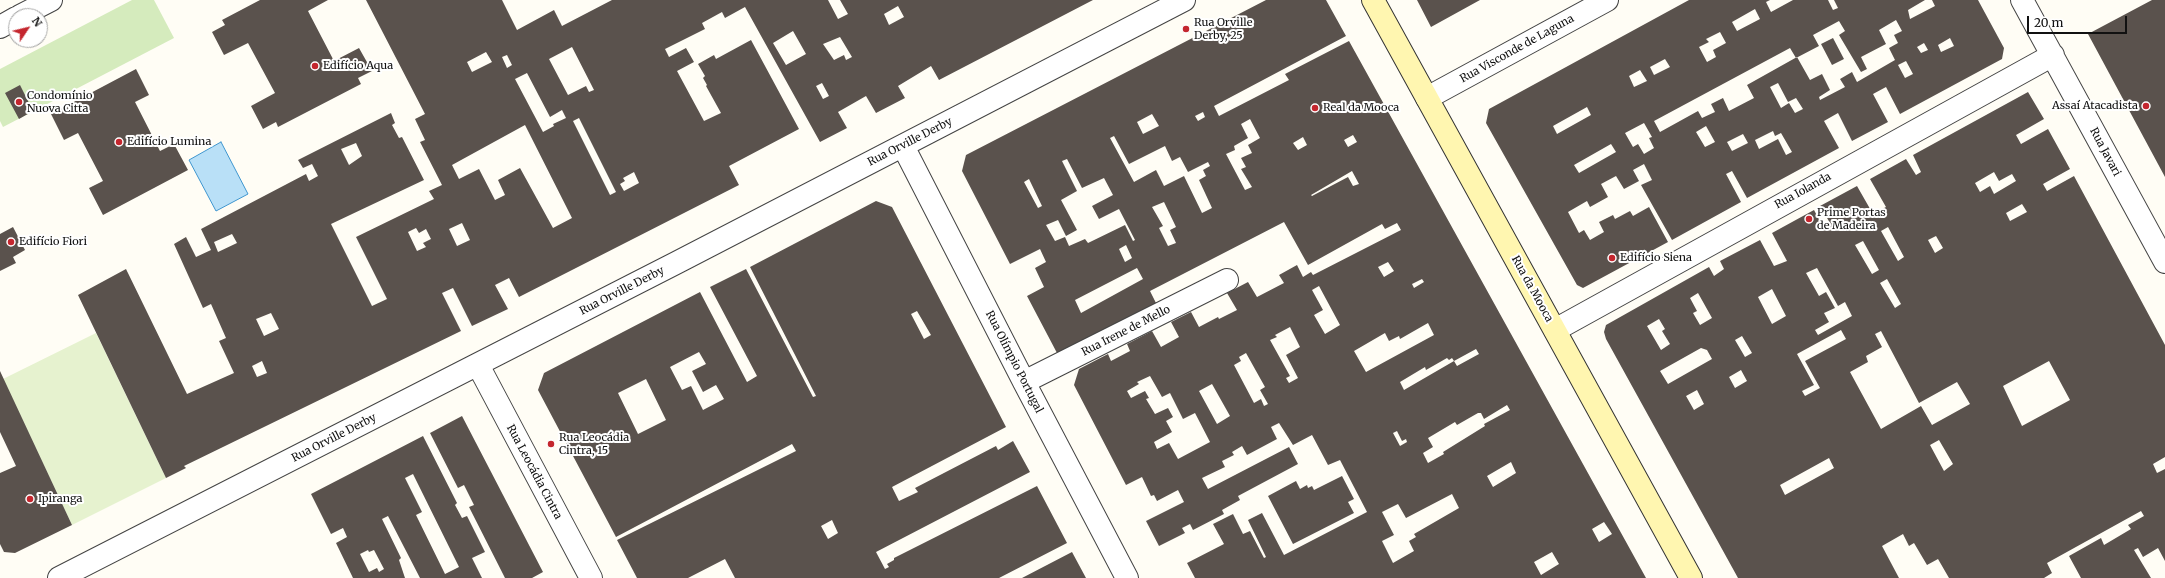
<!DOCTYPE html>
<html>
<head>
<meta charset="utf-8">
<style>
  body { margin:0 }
  #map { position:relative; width:2165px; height:578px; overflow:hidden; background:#fffdf5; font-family:Merriweather,serif }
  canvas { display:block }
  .north { position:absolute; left:8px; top:8px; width:40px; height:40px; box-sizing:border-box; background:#fff; border:1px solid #a0a0a0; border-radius:50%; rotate:55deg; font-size:11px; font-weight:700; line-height:16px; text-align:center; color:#111 }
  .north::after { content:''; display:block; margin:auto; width:14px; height:18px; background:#c4262e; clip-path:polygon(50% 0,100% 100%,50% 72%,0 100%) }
  .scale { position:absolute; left:2027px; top:16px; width:100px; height:18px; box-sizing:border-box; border:2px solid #111; border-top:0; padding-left:5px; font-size:12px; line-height:14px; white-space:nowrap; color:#111; -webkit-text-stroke:3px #fff; paint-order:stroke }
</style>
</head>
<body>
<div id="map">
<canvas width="2165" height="578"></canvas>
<div class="north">N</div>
<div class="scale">20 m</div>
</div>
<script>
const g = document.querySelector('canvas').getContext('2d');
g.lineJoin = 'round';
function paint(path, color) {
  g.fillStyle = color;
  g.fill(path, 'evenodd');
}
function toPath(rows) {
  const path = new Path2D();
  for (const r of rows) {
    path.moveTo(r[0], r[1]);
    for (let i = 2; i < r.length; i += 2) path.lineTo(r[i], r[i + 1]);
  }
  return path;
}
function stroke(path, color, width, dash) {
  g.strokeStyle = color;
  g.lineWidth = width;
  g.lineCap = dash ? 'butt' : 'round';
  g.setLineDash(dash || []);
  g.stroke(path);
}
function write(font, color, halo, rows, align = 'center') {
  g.font = font + ' Merriweather,serif';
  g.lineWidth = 4;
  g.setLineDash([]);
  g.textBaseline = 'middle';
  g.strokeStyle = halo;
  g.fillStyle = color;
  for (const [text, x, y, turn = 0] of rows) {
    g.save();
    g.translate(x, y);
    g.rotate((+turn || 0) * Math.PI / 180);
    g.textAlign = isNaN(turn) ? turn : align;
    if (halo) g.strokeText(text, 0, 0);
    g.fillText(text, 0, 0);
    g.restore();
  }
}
paint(toPath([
  [132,0,154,0,174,38,3,127,0,121,0,69]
]), '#d5ebbd');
paint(toPath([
  [96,333,166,478,72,525,3,379]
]), '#e6f2cf');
const water = toPath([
  [221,142,248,194,216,211,189,160,221,142]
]);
paint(water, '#b9e0f7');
stroke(water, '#3f96cf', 1);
paint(toPath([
  [260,0,328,0,308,11,334,61,359,48,372,71,358,78,361,84,278,127,276,122,263,129,251,106,275,93,248,43,224,55,212,32,225,25,222,20],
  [366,0,502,0,517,30,554,10,562,26,612,0,828,0,838,19,848,14,840,0,1093,0,939,80,931,66,898,86,905,98,876,113,866,96,838,112,847,128,820,142,745,7,725,18,722,12,702,23,705,29,665,49,669,57,686,48,694,62,677,71,704,121,721,113,706,86,707,85,703,78,705,76,698,64,714,55,716,59,751,40,799,129,729,166,739,185,519,297,509,278,495,285,508,309,472,326,453,288,442,293,461,331,184,466,186,468,166,478,78,295,126,269,187,394,234,373,219,341,226,338,211,304,203,308,174,244,186,237,196,257,211,250,201,229,306,174,309,181,318,176,312,164,303,168,298,160,391,113,395,123,392,125,399,138,402,137,424,180,331,224,372,306,387,299,356,237,434,199,429,191,442,185,420,142,425,140,415,119,425,114],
  [898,6,904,17,889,25,884,14],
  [793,31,806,54,786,65,773,43],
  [840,37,852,57,846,60,844,55,834,60,823,44],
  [572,47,594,90,589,92,586,86,568,95,549,59],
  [486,52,492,62,472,72,467,62],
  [507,55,512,65,507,68,502,57],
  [527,73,550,117,562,110,566,118,553,124,554,126,543,132,515,79],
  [822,83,829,96,823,99,816,86],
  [579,118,616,192,610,195,573,121],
  [525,125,572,218,553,228,520,168,498,180,505,195,495,200,479,169,459,179,452,165],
  [356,143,362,156,349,165,341,149],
  [634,172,639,183,624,191,620,184,625,181,623,178],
  [462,223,470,240,457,246,449,229],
  [416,228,419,233,426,229,431,239,423,243,426,247,417,251,408,232],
  [232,234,237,243,218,252,214,242],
  [271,313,279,329,264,336,256,319],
  [262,361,267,373,257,377,252,366],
  [1266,0,1326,0,1346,36,1214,106,1219,116,1289,80,1285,74,1349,41,1646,578,1195,578,1187,563,1224,544,1213,524,1233,514,1243,534,1250,531,1264,558,1266,557,1248,520,1262,513,1284,555,1367,512,1340,460,1328,465,1312,435,1293,445,1279,423,1271,427,1277,439,1247,455,1242,446,1232,452,1234,455,1222,461,1225,467,1202,478,1208,489,1289,447,1298,464,1238,496,1240,500,1222,510,1224,514,1193,530,1190,524,1182,528,1185,533,1159,546,1146,521,1184,502,1178,490,1157,501,1154,495,1151,496,1142,477,1126,485,1074,385,1079,369,1108,354,1111,361,1130,351,1127,344,1152,331,1161,347,1179,337,1171,322,1191,312,1199,327,1218,317,1219,319,1237,310,1227,293,1248,282,1257,297,1284,283,1279,275,1297,265,1303,277,1311,272,1313,275,1401,230,1397,223,1385,229,1382,224,1308,265,1284,222,1150,291,1156,303,1057,353,1027,296,1044,287,1035,268,1046,262,1040,249,1010,264,962,171,966,155],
  [1203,112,1205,117,1198,121,1195,116],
  [1152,114,1159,126,1143,134,1137,122],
  [1250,119,1260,138,1248,145,1252,153,1241,158,1246,167,1241,169,1252,187,1245,190,1226,154,1235,150,1234,146,1248,138,1241,124],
  [1353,135,1357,142,1348,147,1344,140],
  [1114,136,1129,164,1165,146,1172,161,1180,157,1188,172,1208,162,1210,166,1203,170,1206,176,1199,180,1212,208,1202,213,1184,176,1164,186,1156,170,1134,182,1110,138],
  [1303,137,1307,145,1298,150,1293,143],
  [1067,159,1082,188,1104,178,1113,195,1092,206,1099,219,1119,209,1135,240,1133,241,1125,225,1088,243,1085,239,1069,246,1065,237,1055,241,1046,225,1058,220,1066,236,1077,230,1061,200,1077,191,1062,161],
  [1352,171,1359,184,1353,186,1348,177,1312,196,1311,195],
  [1029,179,1042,206,1038,208,1024,182],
  [1164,202,1176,227,1170,230,1176,243,1168,246,1159,228,1163,226,1152,207],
  [1126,245,1132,258,1125,262,1119,249],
  [1388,262,1394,271,1384,277,1378,267],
  [1137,268,1143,279,1081,313,1075,300],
  [1422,279,1424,282,1414,288,1412,284],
  [1319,286,1340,325,1325,334,1314,315,1323,310,1312,290],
  [1428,323,1434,335,1366,372,1354,351,1385,333,1389,341,1399,336,1400,339],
  [1290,327,1300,347,1286,355,1298,378,1289,383,1286,378,1290,376,1270,340,1277,337,1275,335],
  [1476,349,1479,354,1457,366,1454,361,1404,390,1400,382,1425,367,1426,370,1447,358,1449,360,1452,358,1454,361],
  [1246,353,1265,387,1260,390,1268,404,1264,406,1261,399,1254,403,1234,365,1241,361,1239,357],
  [1150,376,1162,397,1170,393,1183,419,1195,413,1210,442,1178,459,1169,443,1157,449,1154,442,1172,432,1166,421,1173,417,1168,408,1155,414,1146,399,1149,398,1145,391,1131,398,1127,391,1139,384,1137,382],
  [1212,384,1230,416,1217,424,1199,391],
  [1507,405,1510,410,1484,424,1485,426,1443,452,1444,454,1428,463,1423,453,1433,447,1428,438,1455,422,1457,425,1478,413,1481,413,1484,419],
  [1397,431,1402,441,1406,439,1407,442,1400,446,1393,433],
  [1511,462,1516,473,1493,487,1487,476],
  [1452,494,1459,508,1414,534,1416,537,1409,541,1414,551,1393,563,1382,541,1394,535,1382,512,1398,504,1406,518],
  [1604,522,1612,534,1599,542,1592,529],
  [1552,552,1559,564,1541,575,1534,562],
  [1417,0,1480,0,1431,27],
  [1689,0,1770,0,1766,2,1771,12,1793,0,1828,0,1833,10,1838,8,1834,0,1925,0,1908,10,1910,19,1935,6,1932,0,1978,0,2004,48,2002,59,1900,114,1886,87,1873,94,1888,122,1852,141,1838,113,1824,121,1839,148,1747,198,1732,171,1726,174,1741,202,1672,240,1641,185,1652,180,1644,164,1633,170,1639,181,1624,189,1616,176,1601,184,1608,197,1590,207,1587,201,1568,212,1579,233,1584,230,1590,240,1604,232,1599,222,1613,215,1615,219,1630,211,1633,216,1649,207,1668,242,1583,288,1577,285,1486,123,1489,109],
  [1755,9,1760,19,1737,31,1732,22],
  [1896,20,1902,31,1894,35,1898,43,1889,48,1895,60,1857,82,1852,72,1840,79,1845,87,1820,100,1819,97,1830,90,1822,74,1810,80,1797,57,1747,85,1754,98,1729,111,1723,98,1711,104,1715,112,1702,118,1698,111,1660,132,1654,121,1790,48,1796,58,1819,46,1813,35,1839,21,1845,31,1839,35,1861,72,1867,69,1861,57,1886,44,1879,30],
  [1720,32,1726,43,1713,50,1716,57,1707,62,1699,47,1709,42,1706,39],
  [1950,38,1954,46,1941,52,1938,45],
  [1924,43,1928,50,1921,53,1917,47],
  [1665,59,1670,67,1654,75,1650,67],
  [1906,61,1913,74,1905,78,1898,65],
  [1640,70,1647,81,1634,87,1629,76],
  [1778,83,1788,102,1796,98,1803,109,1795,113,1789,103,1781,108,1770,87],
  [1587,107,1591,115,1557,134,1553,126],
  [1644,123,1652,137,1649,138,1654,148,1644,154,1638,144,1633,147,1625,133],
  [1706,126,1715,142,1705,147,1696,132],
  [1773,131,1775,136,1781,133,1792,152,1786,155,1778,139,1759,149,1755,140],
  [1743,134,1748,143,1732,151,1727,142],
  [1611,144,1616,152,1579,173,1574,165],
  [2152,0,2165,0,2165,177,2088,34],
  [1833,38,1844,59,1832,65,1821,44],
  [136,69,149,95,135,102,160,151,174,144,188,170,103,215,89,188,103,181,78,133,64,140,51,114],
  [20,85,33,111,19,119,5,93],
  [2028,92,2044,119,2016,135,2021,144,2048,129,2070,169,2043,184,2047,191,2074,176,2165,345,2165,457,2153,464,2157,473,2165,469,2165,561,2158,548,2143,557,2138,548,2134,550,2151,578,2081,578,2069,556,2101,538,2104,545,2131,529,2128,525,2144,516,2141,511,2047,563,2052,573,2044,578,1949,578,1938,559,1927,565,1914,543,1909,546,1903,534,1882,546,1899,578,1738,578,1606,339,1604,332,1606,325,1709,267,1714,276,1724,269,1720,261,1760,240,1774,266,1787,261,1772,233,1814,210,1823,227,1830,223,1820,206,1857,186,1873,214,1886,207,1870,179,1906,159,1916,175,1921,172,1913,155],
  [1994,172,1999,181,2012,174,2016,181,1994,194,1990,186,1980,192,1975,183],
  [2022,204,2027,212,2010,221,2006,213],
  [1888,227,1904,257,1898,261,1881,231],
  [1936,236,1943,248,1935,253,1928,240],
  [1863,241,1879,270,1872,274,1855,245],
  [1817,268,1838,306,1845,302,1852,316,1818,335,1815,330,1829,322,1824,313,1835,308,1826,292,1819,296,1806,273],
  [1887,279,1901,304,1895,308,1880,283],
  [1772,289,1786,316,1772,324,1758,297],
  [1698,293,1712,318,1700,325,1693,313,1697,311,1690,298],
  [1659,319,1665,329,1662,331,1670,344,1661,350,1647,326],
  [1841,330,1846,339,1805,361,1820,388,1805,396,1802,391,1814,385,1797,354],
  [1881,331,1919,403,1957,382,1970,404,1932,425,1921,406,1881,429,1850,372,1868,362,1866,356,1882,347,1875,334],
  [1742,336,1752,353,1745,357,1735,340],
  [1701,348,1707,350,1712,359,1668,384,1660,371],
  [2049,361,2070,400,2022,426,2003,386],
  [1741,370,1747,381,1735,388,1729,377],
  [1697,390,1704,404,1694,410,1686,396],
  [1939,440,1953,464,1944,471,1930,445],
  [1829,458,1834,468,1785,495,1780,485],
  [876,201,892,207,1006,427,892,487,899,501,918,492,915,488,996,446,998,450,1013,441,1030,472,876,552,885,569,889,567,887,564,894,560,894,558,1037,486,1067,543,999,578,735,578,725,559,688,578,637,578,617,540,796,451,792,444,616,537,538,390,544,373,700,292,747,382,757,376,710,287,746,269,813,397,816,396,750,267],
  [917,311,931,335,924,339,911,314],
  [699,352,706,364,692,371,703,392,716,385,724,399,703,410,691,386,682,390,670,367],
  [646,379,666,420,638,434,618,393],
  [832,520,838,533,828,539,821,526],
  [13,227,25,250,13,257,16,263,0,271,0,234],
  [0,371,72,525,15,553,4,552,0,544,0,473,16,466,0,432],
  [462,416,543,572,532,578,505,578,469,507,474,505,464,485,458,488,430,433],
  [423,436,457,503,455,505,462,518,467,516,485,552,472,558,482,578,420,578,388,516,382,519,401,558,399,560,405,578,353,578,336,543,347,537,343,528,331,534,311,494],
  [413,474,459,567,445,574,416,515,422,512,405,478],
  [368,550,369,552,374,550,384,569,379,572,377,568,369,572,360,554],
  [1342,476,1354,499,1348,502,1354,513,1293,544,1268,496,1296,481,1300,489,1307,485,1308,488,1312,486,1314,490],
  [1072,552,1086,578,1022,578]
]), '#5a524d');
const street = toPath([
  [2022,0,2165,262],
  [20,16,51,0],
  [0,27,16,18],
  [1427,98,1607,0],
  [903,146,1024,382,1127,578],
  [1555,330,2053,55],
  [478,365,591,578],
  [1024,382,1227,280],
  [59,578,676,263,1184,0]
]);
const secondary = toPath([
  [1373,0,1691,578]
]);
stroke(street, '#444', 24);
stroke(secondary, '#333', 24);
stroke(street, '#fff', 22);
stroke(secondary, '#fff6b0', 22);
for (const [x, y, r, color] of [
  [1186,29,4,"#c4262e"],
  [315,66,4,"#c4262e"],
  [19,102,4,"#c4262e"],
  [2146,106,4,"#c4262e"],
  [1315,108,4,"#c4262e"],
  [119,142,4,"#c4262e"],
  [1809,219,4,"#c4262e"],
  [11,242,4,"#c4262e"],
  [1612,258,4,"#c4262e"],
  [551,444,4,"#c4262e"],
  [30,499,4,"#c4262e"]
]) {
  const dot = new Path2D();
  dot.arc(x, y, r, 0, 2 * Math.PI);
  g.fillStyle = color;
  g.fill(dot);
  stroke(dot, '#fff', 1.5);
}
write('11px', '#111', '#fff', [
  ["Rua Orville",1194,23],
  ["Derby, 25",1194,36],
  ["Edifício Aqua",323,66],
  ["Condomínio",27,96],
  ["Nuova Citta",27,109],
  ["Assaí Atacadista",2138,106,"right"],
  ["Real da Mooca",1323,108],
  ["Edifício Lumina",127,142],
  ["Prime Portas",1817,213],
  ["de Madeira",1817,226],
  ["Edifício Fiori",19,242],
  ["Edifício Siena",1620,258],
  ["Rua Leocádia",559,438],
  ["Cintra, 15",559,451],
  ["Ipiranga",38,499]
], 'left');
write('11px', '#111', '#fff', [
  ["Rua Visconde de Laguna",1517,49,-29],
  ["Rua Orville Derby",910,142,-27],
  ["Rua Javari",2105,152,62],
  ["Rua Iolanda",1803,191,-29],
  ["Rua da Mooca",1532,289,61],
  ["Rua Orville Derby",622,291,-27],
  ["Rua Irene de Mello",1126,331,-27],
  ["Rua Olímpio Portugal",1014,362,63],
  ["Rua Orville Derby",334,438,-27],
  ["Rua Leocádia Cintra",534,472,62]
]);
</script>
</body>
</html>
